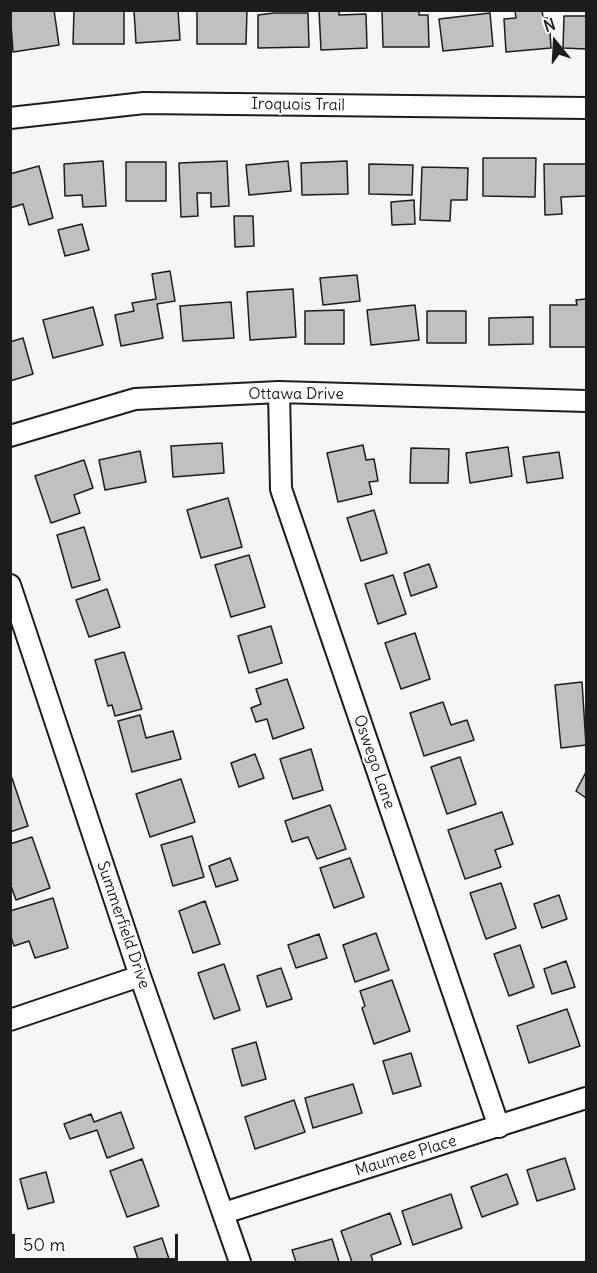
<!DOCTYPE html>
<html>
<head>
<meta charset="utf-8">
<style>
  body { margin:0 }
  #map { position:relative; width:597px; height:1273px; overflow:hidden; background:#f6f6f6; font-family:Delius,sans-serif }
  canvas { display:block }
  .frame { position:absolute; inset:0; border:12px solid #1c1c1c; pointer-events:none }
  .north { position:absolute; left:525px; top:12px; width:60px; height:60px; -webkit-text-stroke:4px #fff; paint-order:stroke; rotate:342deg; font-size:16px; font-weight:700; line-height:24px; text-align:center; color:#1c1c1c }
  .north::after { content:''; display:block; margin:auto; width:21px; height:27px; background:#1c1c1c; clip-path:polygon(50% 0,100% 100%,50% 72%,0 100%) }
  .scale { position:absolute; left:12px; top:1234px; width:166px; height:27px; box-sizing:border-box; border:3px solid #1c1c1c; border-top:0; padding-left:8px; font-size:18px; line-height:21px; white-space:nowrap; color:#1c1c1c; -webkit-text-stroke:4px #fff; paint-order:stroke }
</style>
</head>
<body>
<div id="map">
<canvas width="597" height="1273"></canvas>
<div class="frame"></div>
<div class="north">N</div>
<div class="scale">50 m</div>
</div>
<script>
const g = document.querySelector('canvas').getContext('2d');
g.lineJoin = 'round';
function paint(path, color) {
  g.fillStyle = color;
  g.fill(path, 'evenodd');
}
function toPath(rows) {
  const path = new Path2D();
  for (const r of rows) {
    path.moveTo(r[0], r[1]);
    for (let i = 2; i < r.length; i += 2) path.lineTo(r[i], r[i + 1]);
  }
  return path;
}
function stroke(path, color, width, dash) {
  g.strokeStyle = color;
  g.lineWidth = width;
  g.lineCap = dash ? 'butt' : 'round';
  g.setLineDash(dash || []);
  g.stroke(path);
}
function write(font, color, halo, rows, align = 'center') {
  g.font = font + ' Delius,sans-serif';
  g.lineWidth = 4.5;
  g.setLineDash([]);
  g.textBaseline = 'middle';
  g.strokeStyle = halo;
  g.fillStyle = color;
  for (const [text, x, y, turn = 0] of rows) {
    g.save();
    g.translate(x, y);
    g.rotate((+turn || 0) * Math.PI / 180);
    g.textAlign = isNaN(turn) ? turn : align;
    if (halo) g.strokeText(text, 0, 0);
    g.fillText(text, 0, 0);
    g.restore();
  }
}
const building = toPath([
  [10,10,54,10,59,45,13,52,10,10],
  [74,10,124,10,124,44,73,44,74,10],
  [134,10,178,10,180,40,136,43,134,10],
  [216,10,247,10,246,44,197,44,197,11,216,10],
  [319,10,339,10,339,15,366,14,367,48,321,50,319,10],
  [382,10,419,10,419,15,428,15,429,47,383,47,382,10],
  [515,10,542,10,543,18,549,18,551,48,506,52,504,19,516,18,515,10],
  [586,10,586,49,563,48,564,16,586,16,586,10],
  [274,13,308,13,309,47,258,48,258,15,274,13],
  [490,13,493,46,443,51,439,19,490,13],
  [483,158,536,158,535,197,483,196,483,158],
  [103,161,106,206,83,207,82,195,65,196,64,164,103,161],
  [227,161,229,206,211,207,211,193,197,193,198,216,181,217,179,163,227,161],
  [288,161,291,191,249,195,246,165,288,161],
  [347,161,348,194,302,195,301,163,347,161],
  [126,162,166,162,166,201,126,201,126,162],
  [369,164,413,165,412,195,369,194,369,164],
  [544,164,586,164,586,196,561,197,562,214,545,215,544,164],
  [39,166,53,218,29,225,23,204,10,208,10,174,39,166],
  [422,167,468,168,467,200,451,200,450,221,420,220,422,167],
  [414,200,415,224,392,225,391,202,414,200],
  [234,216,253,216,254,246,235,247,234,216],
  [82,224,89,250,65,256,58,230,82,224],
  [170,271,175,301,157,304,163,338,121,346,115,315,134,311,132,303,156,299,152,274,170,271],
  [357,275,360,301,323,305,320,278,357,275],
  [293,289,296,337,250,340,247,292,293,289],
  [586,299,586,347,550,347,550,305,577,305,576,300,586,299],
  [231,302,234,338,183,341,180,306,231,302],
  [415,305,419,340,371,345,367,310,415,305],
  [93,307,103,345,53,358,43,320,93,307],
  [344,310,344,344,305,344,305,311,344,310],
  [427,311,466,311,466,343,427,343,427,311],
  [533,317,533,344,489,345,489,318,533,317],
  [23,338,33,374,10,381,10,342,23,338],
  [222,443,224,473,173,477,171,446,222,443],
  [363,445,366,460,374,459,378,481,369,482,372,494,338,502,327,453,363,445],
  [508,447,512,476,470,483,466,453,508,447],
  [411,448,449,449,448,483,410,483,411,448],
  [140,451,146,482,105,490,99,460,140,451],
  [559,452,563,478,527,483,523,457,559,452],
  [84,460,93,488,74,495,80,513,51,523,35,476,84,460],
  [228,498,242,547,201,558,187,510,228,498],
  [374,510,387,553,361,561,347,518,374,510],
  [84,527,100,580,72,588,57,535,84,527],
  [249,555,265,607,231,617,215,565,249,555],
  [429,564,437,587,411,596,404,573,429,564],
  [393,575,406,614,378,624,365,584,393,575],
  [107,589,120,627,89,637,76,600,107,589],
  [271,626,282,663,249,673,238,636,271,626],
  [415,633,430,679,401,689,385,643,415,633],
  [124,652,142,709,115,716,112,705,108,706,95,660,124,652],
  [287,679,304,728,273,739,267,719,256,722,251,708,261,704,256,689,287,679],
  [582,682,586,745,561,748,555,685,582,682],
  [443,702,451,725,467,720,474,740,424,756,410,713,443,702],
  [140,715,146,738,173,731,181,759,132,772,118,721,140,715],
  [311,749,323,790,293,799,280,759,311,749],
  [255,754,264,778,239,787,231,763,255,754],
  [460,757,476,804,447,814,431,767,460,757],
  [586,772,586,798,576,791,586,772],
  [12,778,28,826,10,832,10,779,12,778],
  [181,779,195,822,150,837,136,794,181,779],
  [330,805,346,849,317,859,308,837,292,842,285,821,330,805],
  [502,812,513,844,495,850,501,867,465,879,448,830,502,812],
  [192,836,204,877,173,886,161,845,192,836],
  [32,837,50,888,16,900,10,883,10,844,32,837],
  [230,858,238,880,216,887,209,866,230,858],
  [350,858,364,897,334,908,320,868,350,858],
  [501,883,516,928,486,939,470,893,501,883],
  [559,895,567,919,542,928,534,904,559,895],
  [53,898,68,948,35,958,29,941,14,946,10,934,10,911,53,898],
  [205,901,220,944,193,953,179,911,205,901],
  [376,933,389,970,355,982,343,945,376,933],
  [319,934,327,958,296,968,288,945,319,934],
  [520,945,534,987,509,996,494,954,520,945],
  [566,961,575,987,552,994,544,969,566,961],
  [224,964,240,1010,214,1019,198,973,224,964],
  [281,968,292,999,267,1007,257,976,281,968],
  [392,980,410,1031,374,1044,362,1008,365,1006,360,991,392,980],
  [567,1009,580,1046,529,1063,517,1026,567,1009],
  [256,1042,266,1079,242,1086,232,1049,256,1042],
  [411,1053,421,1086,393,1094,383,1061,411,1053],
  [353,1084,362,1113,313,1128,305,1098,353,1084],
  [294,1100,305,1132,255,1149,245,1117,294,1100],
  [121,1112,134,1148,107,1158,97,1130,70,1139,64,1124,91,1114,94,1122,121,1112],
  [565,1158,575,1189,537,1201,527,1170,565,1158],
  [142,1159,159,1206,127,1217,110,1171,142,1159],
  [46,1172,54,1202,28,1209,20,1179,46,1172],
  [507,1174,518,1204,482,1217,471,1187,507,1174],
  [451,1194,462,1228,413,1245,402,1211,451,1194],
  [390,1213,401,1244,371,1255,373,1262,352,1262,341,1231,390,1213],
  [162,1238,170,1262,139,1262,134,1247,162,1238],
  [332,1239,339,1262,296,1262,292,1250,332,1239]
]);
paint(building, '#c0c0c0');
stroke(building, '#1c1c1c', 1.5);
const street = toPath([
  [10,118,144,103,586,108],
  [279,392,281,489,499,1127],
  [10,436,135,399,279,392,586,401],
  [10,585,140,976,240,1262],
  [10,1020,140,976],
  [224,1213,586,1098]
]);
stroke(street, '#1c1c1c', 24);
stroke(street, '#fff', 20);
write('16px', '#1c1c1c', '#fff', [
  ["Iroquois Trail",298,105,1],
  ["Ottawa Drive",296,394],
  ["Oswego Lane",374,762,71],
  ["Summerfield Drive",123,925,71],
  ["Maumee Place",406,1156,-17]
]);
</script>
</body>
</html>
